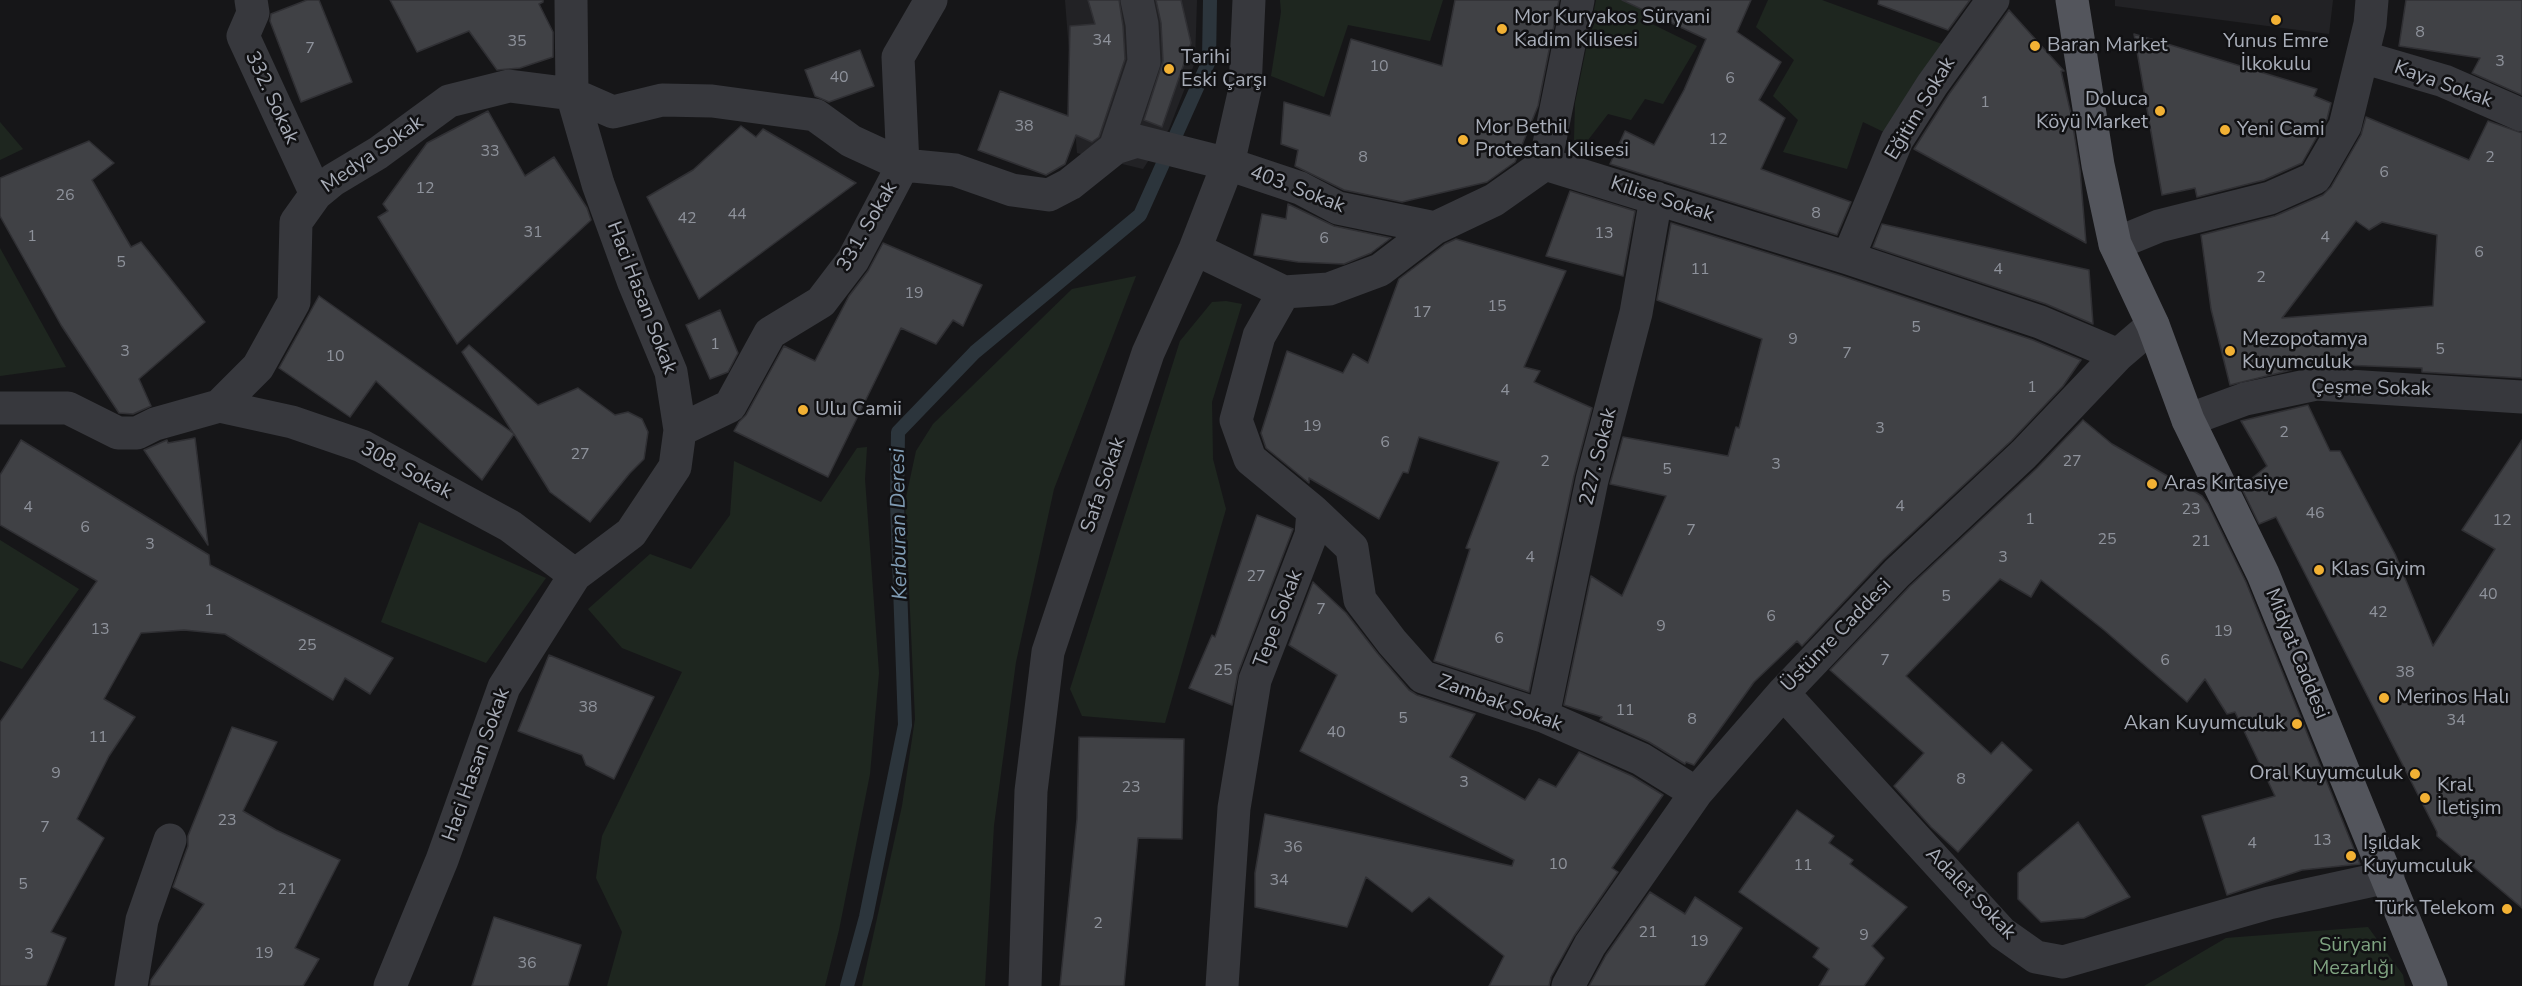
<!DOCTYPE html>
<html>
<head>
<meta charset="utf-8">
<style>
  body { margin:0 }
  canvas { display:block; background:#161618 }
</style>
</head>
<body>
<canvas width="2522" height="986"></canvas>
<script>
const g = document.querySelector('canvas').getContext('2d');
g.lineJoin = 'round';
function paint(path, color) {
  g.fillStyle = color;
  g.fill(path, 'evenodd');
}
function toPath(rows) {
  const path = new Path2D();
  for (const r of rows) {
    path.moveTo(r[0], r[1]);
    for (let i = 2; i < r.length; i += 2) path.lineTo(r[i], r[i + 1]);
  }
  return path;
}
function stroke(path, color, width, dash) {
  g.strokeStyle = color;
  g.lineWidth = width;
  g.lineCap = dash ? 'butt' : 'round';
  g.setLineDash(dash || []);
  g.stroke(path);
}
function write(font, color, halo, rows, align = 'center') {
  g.font = font + ' "Nunito Sans",sans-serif';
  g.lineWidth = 5;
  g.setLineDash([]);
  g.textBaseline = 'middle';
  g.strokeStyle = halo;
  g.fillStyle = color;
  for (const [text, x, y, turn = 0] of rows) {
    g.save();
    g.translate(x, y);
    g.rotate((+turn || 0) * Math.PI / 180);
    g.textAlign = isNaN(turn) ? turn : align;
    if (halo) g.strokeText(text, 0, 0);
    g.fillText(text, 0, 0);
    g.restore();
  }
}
paint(toPath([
  [1065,0,1197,0,1195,62,1169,129,1143,169,1077,153],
  [2115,0,2333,0,2329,34,2115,6]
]), '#222225');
paint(toPath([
  [1280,0,1443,0,1430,41,1348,25,1324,97,1271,76,1281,12],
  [1596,0,1636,0,1656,14,1650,23,1697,46,1663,104,1645,99,1631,120,1608,114,1585,144,1574,140,1575,103],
  [1768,0,1822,0,1942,44,1890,135,1863,122,1847,169,1783,152,1798,120,1773,96,1794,60,1756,27],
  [0,122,23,149,0,160],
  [0,248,66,367,0,376],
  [1136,276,1054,489,1016,662,994,825,985,986,862,986,902,806,915,719,905,502,916,451,933,424,1072,289],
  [1226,301,1242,304,1212,402,1213,459,1226,509,1165,723,1082,716,1070,689,1180,341,1212,302],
  [867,447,865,479,879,673,870,774,839,930,825,986,607,986,622,932,596,878,602,836,682,672,622,648,588,609,650,554,691,569,730,515,734,461,821,502,857,448],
  [419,522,546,578,486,663,381,622],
  [0,540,79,589,22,669,0,661],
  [2368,927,2403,975,2405,986,2144,986,2226,938]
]), '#1e261f');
stroke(toPath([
  [847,986,866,917,905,725,897,503,898,432,975,352,1140,215,1209,61,1210,0]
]), '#2c353c', 14);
const building = toPath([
  [307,0,319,0,352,82,301,102,270,21,271,14,307,0],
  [390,0,543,0,543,2,539,4,553,32,553,57,520,68,497,70,469,31,417,52,390,0],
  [1088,0,1119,0,1123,26,1125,59,1099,137,1092,142,1076,135,1065,164,1046,175,978,150,1000,91,1068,116,1070,26,1095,24,1088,0],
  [1156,0,1181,0,1191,43,1162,127,1144,120,1163,61,1161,23,1156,0],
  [1455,0,1559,0,1538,106,1515,162,1487,182,1402,202,1344,190,1295,166,1298,150,1281,144,1284,102,1330,116,1351,39,1442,66,1455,0],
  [1622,0,1751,0,1737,32,1781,62,1759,100,1785,118,1761,169,1851,202,1837,235,1610,164,1625,131,1654,145,1684,90,1706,39,1622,0],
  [1879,0,1970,0,1948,30,1878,4,1879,0],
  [2406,0,2522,0,2522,95,2472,73,2480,58,2399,46,2406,0],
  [2009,10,2064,71,2061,71,2071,114,2080,170,2086,243,1914,149,1949,94,2009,10],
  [2134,34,2317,89,2314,96,2331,103,2327,119,2302,163,2264,180,2197,197,2195,188,2162,195,2134,34],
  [860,50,874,86,829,102,815,96,805,70,860,50],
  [488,111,525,176,554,157,587,208,591,220,457,344,378,217,388,211,383,204,427,143,488,111],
  [2366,117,2469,160,2488,121,2522,133,2522,378,2422,372,2422,368,2287,363,2291,370,2230,385,2211,309,2201,235,2275,216,2323,195,2331,187,2361,135,2366,117],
  [2356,221,2369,230,2382,222,2437,235,2433,306,2282,318,2356,221],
  [741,126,756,137,763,129,856,183,699,299,647,197,693,170,741,126],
  [89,141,114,163,92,180,131,247,141,242,205,322,139,379,151,406,133,414,119,413,61,325,0,216,0,178,89,141],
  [1570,191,1635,211,1623,276,1546,256,1570,191],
  [1288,204,1334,226,1391,238,1371,253,1344,264,1298,262,1254,255,1262,214,1286,219,1288,204],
  [1671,223,1842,276,2033,340,2081,360,2063,386,2011,441,1883,560,1802,646,1797,641,1754,682,1694,765,1686,762,1685,764,1649,742,1600,720,1602,717,1564,705,1591,576,1622,596,1666,496,1610,484,1623,437,1728,456,1736,427,1739,428,1762,339,1657,300,1671,223],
  [1882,224,2089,270,2093,324,2046,304,1873,247,1882,224],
  [1456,239,1566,271,1524,367,1540,371,1534,382,1592,408,1574,476,1529,692,1434,661,1470,549,1466,548,1499,462,1419,437,1408,473,1403,472,1379,519,1309,478,1309,483,1266,448,1261,433,1287,351,1343,373,1353,354,1368,363,1399,279,1445,244,1456,239],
  [883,243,982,285,963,326,953,320,936,344,901,328,828,477,734,431,739,422,746,415,784,346,815,361,849,296,868,271,883,243],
  [319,296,513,433,462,352,469,345,538,405,578,388,615,415,628,412,642,419,648,432,644,459,630,473,590,522,550,492,514,434,482,480,376,381,350,417,279,368,319,296],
  [720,310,738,353,728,372,710,379,686,325,720,310],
  [2308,405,2330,451,2340,451,2395,554,2433,646,2495,549,2462,530,2522,440,2522,908,2437,836,2437,832,2276,517,2259,524,2241,487,2267,466,2241,421,2308,405],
  [2083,420,2112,444,2202,496,2208,504,2246,582,2360,864,2302,870,2227,895,2202,816,2275,796,2235,712,2227,714,2205,679,2187,702,2104,630,2041,580,2031,597,2000,579,1906,676,1991,754,2002,742,2032,770,1958,852,1931,827,1894,786,1924,753,1830,670,1910,586,2037,468,2083,420],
  [195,438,208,545,144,450,167,440,168,443,195,438],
  [21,440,209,555,210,565,393,658,370,694,345,678,333,700,225,634,184,630,141,633,104,699,135,717,109,756,77,819,104,838,51,932,66,938,46,986,0,986,0,722,97,581,0,525,0,475,21,440],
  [1257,515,1293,529,1238,673,1232,705,1189,688,1212,635,1215,637,1257,515],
  [1313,582,1346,613,1378,654,1409,690,1417,695,1475,714,1450,757,1525,800,1539,779,1556,787,1579,752,1632,776,1663,795,1612,868,1618,872,1574,936,1551,977,1549,986,1489,986,1504,956,1429,897,1412,912,1366,877,1347,927,1255,907,1255,873,1265,814,1512,866,1514,860,1300,751,1337,675,1289,645,1313,582],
  [549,655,654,697,614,779,586,765,582,755,518,731,549,655],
  [232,727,277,742,243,811,276,830,340,860,295,948,319,959,303,986,150,986,151,980,204,904,173,887,188,846,188,836,232,727],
  [1079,737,1184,739,1182,839,1138,838,1124,986,1060,986,1077,819,1079,737],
  [1797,810,1834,836,1829,843,1853,860,1850,864,1907,907,1872,946,1884,958,1864,986,1819,986,1829,969,1813,957,1819,948,1739,892,1797,810],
  [2078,822,2130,897,2084,918,2041,922,2018,899,2018,873,2078,822],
  [1650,892,1685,914,1695,897,1742,928,1704,986,1589,986,1606,955,1650,892],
  [494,917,581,945,568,986,472,986,494,917]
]);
paint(building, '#404145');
stroke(building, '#303034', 1.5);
stroke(toPath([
  [251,0,253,13,243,36,316,194],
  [2362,57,2444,81,2522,115],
  [1115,148,1144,62,1142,24,1137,0],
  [1545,164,1578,0],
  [2115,244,2159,226,2270,198,2315,178,2345,126,2370,24,2372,0],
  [1195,249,1284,292,1329,289,1380,270,1435,228,1494,200,1545,164,1848,258,2040,322,2118,355],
  [1848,258,1897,140,1932,85,1993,0],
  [219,406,292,422,362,446,510,526,575,575],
  [0,408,68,408,118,433,137,433,155,424,219,406,258,367,294,302,296,222,316,194,333,180,378,153,449,101,509,86,572,94,613,112,662,100,712,101,815,115,851,141,903,165,955,170,1012,190,1049,195,1070,184,1115,148,1137,141,1228,164,1300,188,1338,208,1435,228],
  [2188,420,2245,399,2316,384,2522,397],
  [680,430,730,406,770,333,821,302,853,260,903,165,898,57,931,0],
  [1313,511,1352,548,1360,600,1392,642,1423,677,1543,716,1641,759,1696,793],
  [1783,693,2002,933,2036,957,2063,962,2269,903,2388,877],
  [1543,716,1592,480,1636,313,1656,198],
  [131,986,142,920,170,840],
  [390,986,442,860,504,687,575,575,631,533,675,467,680,430,671,372,634,283,598,184,572,94,571,0],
  [1025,986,1031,791,1048,652,1148,353,1195,249,1228,164,1245,89,1249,0],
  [1222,986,1234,808,1255,680,1311,535,1313,511,1250,459,1236,420,1259,336,1284,292],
  [1568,986,1590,945,1696,793,1783,693,1897,573,2024,454,2118,355,2153,325]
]), '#37383d', 33);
stroke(toPath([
  [2072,0,2098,165,2115,244,2153,325,2188,420,2263,574,2431,986]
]), '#53555c', 33);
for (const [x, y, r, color] of [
  [2276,20,6,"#f2b134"],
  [1502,29,6,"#f2b134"],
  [2035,46,6,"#f2b134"],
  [1169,69,6,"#f2b134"],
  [2160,111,6,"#f2b134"],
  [2225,130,6,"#f2b134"],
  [1463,140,6,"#f2b134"],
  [2230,351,6,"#f2b134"],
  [803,410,6,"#f2b134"],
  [2152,484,6,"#f2b134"],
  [2319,570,6,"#f2b134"],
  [2384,698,6,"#f2b134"],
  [2297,724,6,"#f2b134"],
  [2415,774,6,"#f2b134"],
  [2425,798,6,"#f2b134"],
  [2351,856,6,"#f2b134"],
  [2507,909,6,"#f2b134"]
]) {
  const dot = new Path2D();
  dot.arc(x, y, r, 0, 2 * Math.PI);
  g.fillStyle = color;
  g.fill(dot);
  stroke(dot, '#111113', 2);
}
write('16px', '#8e929b', null, [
  ["8",2420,33],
  ["34",1102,41],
  ["35",517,42],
  ["7",310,49],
  ["3",2500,62],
  ["10",1379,67],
  ["40",839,78],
  ["6",1730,79],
  ["1",1985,103],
  ["38",1024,127],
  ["12",1718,140],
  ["33",490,152],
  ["8",1363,158],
  ["2",2490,158],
  ["6",2384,173],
  ["12",425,189],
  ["26",65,196],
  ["8",1816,214],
  ["44",737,215],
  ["42",687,219],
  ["31",533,233],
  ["13",1604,234],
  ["1",32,237],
  ["4",2325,238],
  ["6",1324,239],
  ["6",2479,253],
  ["5",121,263],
  ["11",1700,270],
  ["4",1998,270],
  ["2",2261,278],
  ["19",914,294],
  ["15",1497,307],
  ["17",1422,313],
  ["5",1916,328],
  ["9",1793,340],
  ["1",715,345],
  ["5",2440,350],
  ["3",125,352],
  ["7",1847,354],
  ["10",335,357],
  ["1",2032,388],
  ["4",1505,391],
  ["19",1312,427],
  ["3",1880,429],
  ["2",2284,433],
  ["6",1385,443],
  ["27",580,455],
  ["2",1545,462],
  ["27",2072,462],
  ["3",1776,465],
  ["5",1667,470],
  ["4",1900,507],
  ["4",28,508],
  ["23",2191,510],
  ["46",2315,514],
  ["1",2030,520],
  ["12",2502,521],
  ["6",85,528],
  ["7",1691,531],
  ["25",2107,540],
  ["21",2201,542],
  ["3",150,545],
  ["4",1530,558],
  ["3",2003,558],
  ["27",1256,577],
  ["40",2488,595],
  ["5",1946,597],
  ["7",1321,610],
  ["1",209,611],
  ["42",2378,613],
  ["6",1771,617],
  ["9",1661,627],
  ["13",100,630],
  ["19",2223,632],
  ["6",1499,639],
  ["25",307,646],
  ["7",1885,661],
  ["6",2165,661],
  ["25",1223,671],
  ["38",2405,673],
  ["38",588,708],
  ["11",1625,711],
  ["5",1403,719],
  ["8",1692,720],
  ["34",2456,721],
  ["40",1336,733],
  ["11",98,738],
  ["9",56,774],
  ["8",1961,780],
  ["3",1464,783],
  ["23",1131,788],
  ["23",227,821],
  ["7",45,828],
  ["13",2322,841],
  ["4",2252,844],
  ["36",1293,848],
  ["10",1558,865],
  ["11",1803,866],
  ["34",1279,881],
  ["5",23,885],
  ["21",287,890],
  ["2",1098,924],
  ["21",1648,933],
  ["9",1864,936],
  ["19",1699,942],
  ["19",264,954],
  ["3",29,955],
  ["36",527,964]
]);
write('20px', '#a8adb8', '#111113', [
  ["Mor Kuryakos Süryani",1514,18],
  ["Kadim Kilisesi",1514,41],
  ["Yunus Emre",2276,42,"center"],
  ["İlkokulu",2276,65,"center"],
  ["Baran Market",2047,46],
  ["Tarihi",1181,58],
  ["Eski Çarşı",1181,81],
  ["Doluca",2148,100,"right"],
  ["Köyü Market",2148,123,"right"],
  ["Mor Bethil",1475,128],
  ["Protestan Kilisesi",1475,151],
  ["Yeni Cami",2237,130],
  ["Mezopotamya",2242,340],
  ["Kuyumculuk",2242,363],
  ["Ulu Camii",815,410],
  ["Aras Kırtasiye",2164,484],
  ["Klas Giyim",2331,570],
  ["Merinos Halı",2396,698],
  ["Akan Kuyumculuk",2285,724,"right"],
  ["Oral Kuyumculuk",2403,774,"right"],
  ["Kral",2437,786],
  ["İletişim",2437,809],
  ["Işıldak",2363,844],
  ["Kuyumculuk",2363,867],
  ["Türk Telekom",2495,909,"right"]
], 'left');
write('20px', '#a8adb8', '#111113', [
  ["Kaya Sokak",2443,85,20],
  ["332. Sokak",271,98,65],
  ["Eğitim Sokak",1921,109,-59],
  ["Medya Sokak",373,155,-35],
  ["403. Sokak",1297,190,21],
  ["Kilise Sokak",1662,200,18],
  ["331. Sokak",868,227,-60],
  ["Haci Hasan Sokak",641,298,69],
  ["Çeşme Sokak",2371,389,1],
  ["227. Sokak",1599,457,-76],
  ["308. Sokak",406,471,28],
  ["Safa Sokak",1104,485,-71],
  ["Tepe Sokak",1279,619,-69],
  ["Üstünre Caddesi",1837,636,-46],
  ["Midyat Caddesi",2296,654,68],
  ["Zambak Sokak",1500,704,20],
  ["Haci Hasan Sokak",477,765,-70],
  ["Adalet Sokak",1970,894,46]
]);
write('20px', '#7fa381', '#111113', [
  ["Süryani",2353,946],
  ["Mezarlığı",2353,969]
]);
write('italic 21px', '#7f9bb3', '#111113', [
  ["Kerburan Deresi",900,524,-91]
]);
</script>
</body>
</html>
